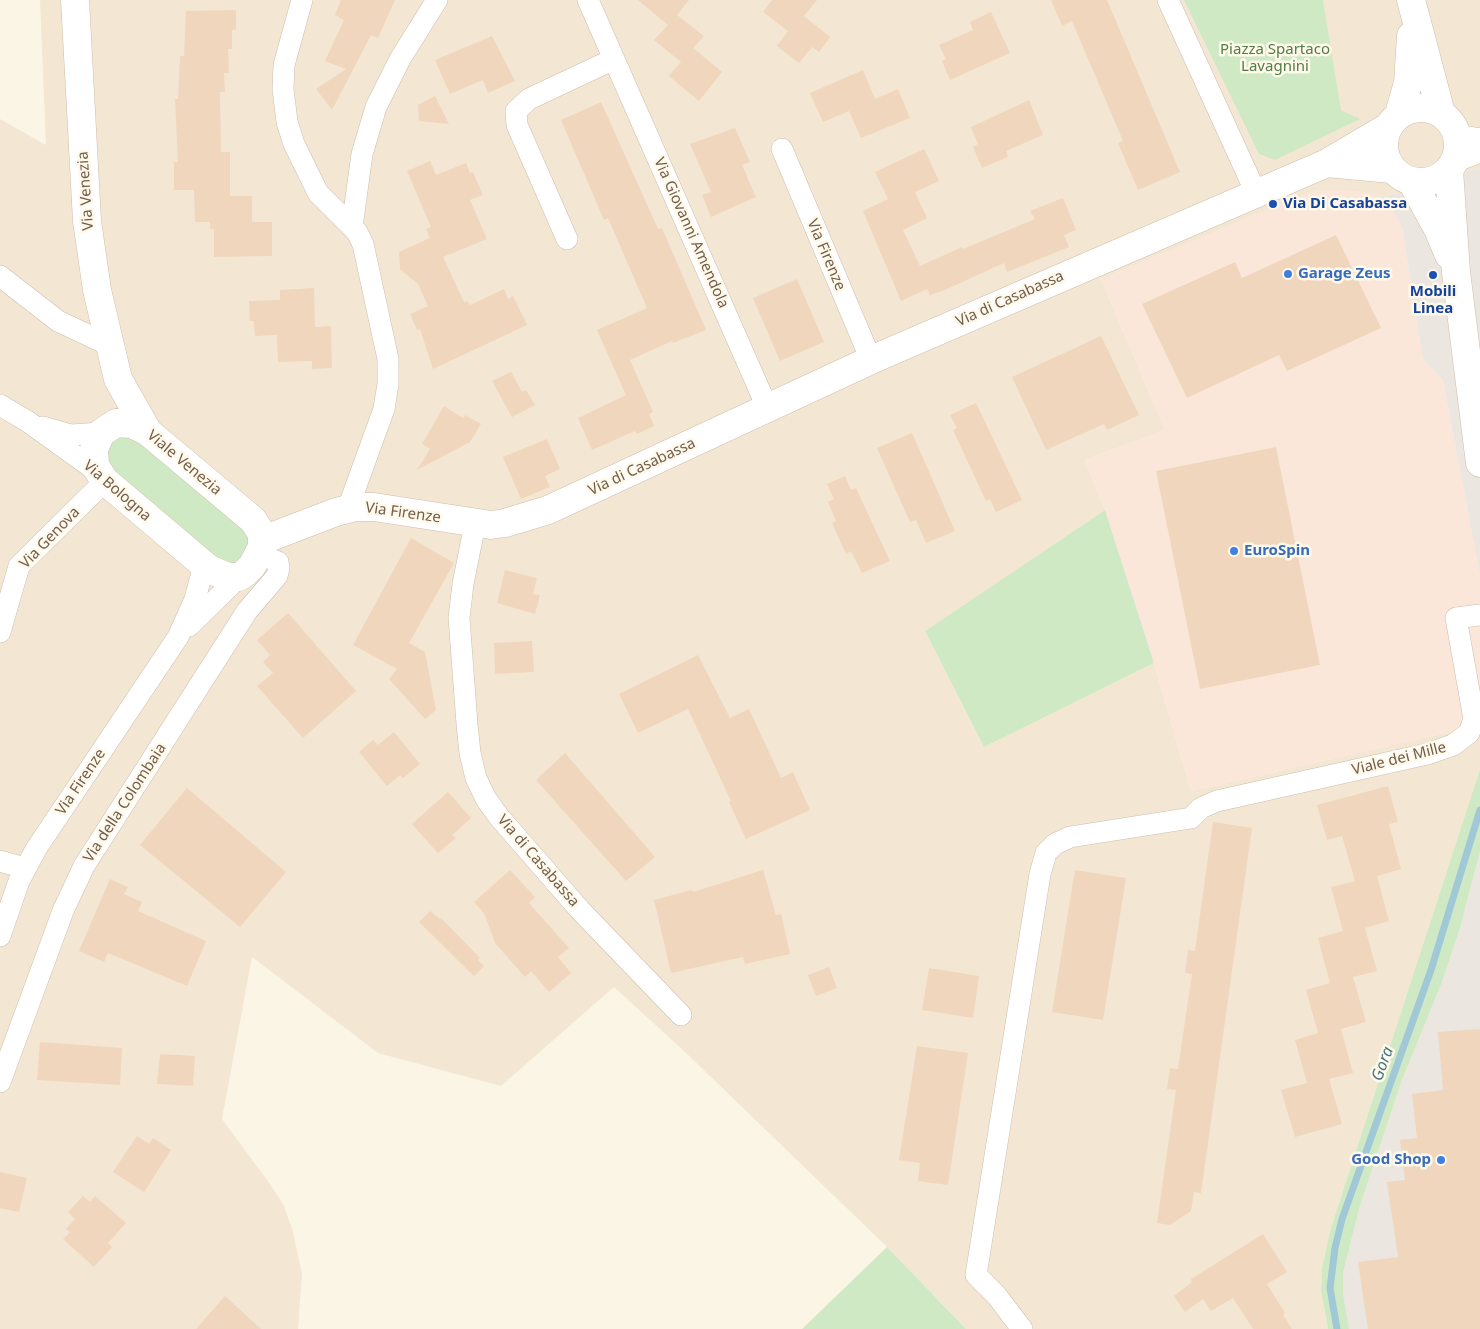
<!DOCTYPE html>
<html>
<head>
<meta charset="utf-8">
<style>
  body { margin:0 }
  canvas { display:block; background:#fbf5e5 }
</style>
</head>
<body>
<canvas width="1480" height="1329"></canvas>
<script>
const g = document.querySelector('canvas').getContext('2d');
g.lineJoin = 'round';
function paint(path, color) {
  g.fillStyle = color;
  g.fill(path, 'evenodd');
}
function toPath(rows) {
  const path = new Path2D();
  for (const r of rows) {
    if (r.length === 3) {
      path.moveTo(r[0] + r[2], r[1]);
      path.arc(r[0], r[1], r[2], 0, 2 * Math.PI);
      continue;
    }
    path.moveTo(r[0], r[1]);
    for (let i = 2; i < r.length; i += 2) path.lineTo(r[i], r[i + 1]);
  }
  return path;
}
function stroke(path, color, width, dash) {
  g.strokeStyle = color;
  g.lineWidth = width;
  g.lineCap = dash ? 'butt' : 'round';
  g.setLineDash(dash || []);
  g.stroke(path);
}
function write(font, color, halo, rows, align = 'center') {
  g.font = font + ' "Noto Sans",sans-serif';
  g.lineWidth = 5;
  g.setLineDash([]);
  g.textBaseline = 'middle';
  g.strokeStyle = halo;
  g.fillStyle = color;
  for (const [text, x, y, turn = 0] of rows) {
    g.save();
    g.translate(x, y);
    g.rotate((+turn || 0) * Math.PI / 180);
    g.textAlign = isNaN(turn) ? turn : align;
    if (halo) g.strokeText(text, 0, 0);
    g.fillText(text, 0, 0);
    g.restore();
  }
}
paint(toPath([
  [40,0,1480,0,1480,168,1379,198,1356,191,1319,190,1101,279,1165,430,1085,460,1105,510,925,631,984,747,1154,663,1191,791,1480,725,1480,769,1330,1231,1322,1268,1321,1291,1328,1329,966,1329,887,1247,685,1052,614,987,501,1086,378,1053,252,957,222,1119,270,1184,283,1204,292,1228,302,1274,298,1329,0,1329,0,119,46,145]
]), '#f3e7d4');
paint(toPath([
  [1319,190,1347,190,1370,193,1379,198,1392,210,1402,226,1423,359,1443,380,1480,575,1480,725,1191,791,1154,663,1105,510,1085,460,1165,430,1101,279,1307,193]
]), '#fbe7d9');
paint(toPath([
  [1480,168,1480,575,1443,380,1423,359,1402,226,1392,210,1379,198],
  [1480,852,1480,1329,1349,1329,1343,1293,1343,1273,1360,1206,1402,1080,1442,982,1460,928]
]), '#ebe6df');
paint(toPath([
  [1184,0,1323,0,1341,110,1360,119,1275,160,1259,154],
  [128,434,239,520,252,541,239,562,230,565,222,564,116,482,102,453,110,438],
  [1105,510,1154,663,984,747,925,631],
  [1480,769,1480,852,1460,928,1442,982,1402,1080,1360,1206,1343,1273,1343,1293,1349,1329,1328,1329,1321,1291,1322,1268,1330,1231],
  [887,1247,966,1329,802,1329]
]), '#cfe9c4');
stroke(toPath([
  [1337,1329,1330,1288,1335,1248,1342,1219,1431,970,1480,810]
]), '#a1c8d6', 7);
paint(toPath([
  [341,0,395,0,378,38,371,35,332,110,316,89,346,69,325,61,344,20,335,15],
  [638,0,689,0,677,15,704,36,693,48,722,72,699,101,669,76,681,62,654,40,668,25],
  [772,0,817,0,804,16,830,37,819,52,812,47,799,63,777,46,788,31,763,12],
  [1051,0,1107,0,1180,172,1138,190,1118,143,1123,141,1072,21,1062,26],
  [236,10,236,30,232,30,232,49,228,49,229,73,224,73,225,92,220,92,221,152,230,152,230,196,252,196,252,222,272,222,272,256,214,257,214,229,210,229,210,222,195,222,194,190,174,190,174,162,178,162,175,99,178,99,180,56,184,56,186,11],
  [991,12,1010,53,950,80,942,61,946,59,939,45,973,30,970,22],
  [492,36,515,81,488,93,483,80,450,94,435,60],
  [863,70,875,99,898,89,910,118,861,138,849,111,823,122,810,93],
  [435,96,449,124,419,121,418,105],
  [1029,100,1043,135,1006,151,1008,157,982,168,973,147,978,144,971,127],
  [601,102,658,229,662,228,706,330,673,343,672,341,630,360,653,412,649,414,654,426,637,434,635,431,592,450,578,418,626,395,597,330,647,308,608,218,604,220,561,120],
  [735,128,750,162,742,165,756,197,711,217,702,195,711,192,690,144],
  [924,149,939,181,915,192,927,218,903,230,920,266,962,247,963,249,1035,219,1030,211,1063,198,1076,230,1064,235,1069,247,1007,272,1004,263,945,290,930,295,927,289,901,301,863,211,888,199,875,172],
  [430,161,436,175,466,163,470,173,473,172,483,195,470,200,487,239,443,257,464,302,467,301,470,305,504,289,508,299,513,296,527,325,433,369,420,329,417,330,410,314,428,306,418,284,400,269,399,252,430,238,426,229,431,227,407,171],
  [1336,235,1381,328,1287,371,1279,355,1187,398,1142,304,1235,262,1242,278],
  [797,279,824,342,780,361,753,298],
  [314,288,315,327,331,326,332,368,312,369,312,361,278,362,277,335,255,336,254,321,250,321,249,301,280,300,280,290],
  [1101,336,1139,415,1107,430,1104,424,1046,450,1012,377],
  [511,372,522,392,526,390,535,405,512,417,492,381],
  [976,403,1022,500,996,512,990,499,986,501,953,430,957,428,950,415],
  [444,406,463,418,465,415,481,424,470,442,417,470,430,449,422,444],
  [912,433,955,531,926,543,916,520,910,522,877,448],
  [547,439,560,469,545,476,550,487,521,499,503,457],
  [1276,447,1320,665,1200,689,1156,471],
  [845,476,851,490,856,488,890,561,862,573,851,551,846,554,832,523,836,521,828,502,834,499,827,484],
  [411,538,454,563,409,643,425,652,436,710,425,719,389,679,397,669,353,645],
  [505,570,537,578,533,594,540,595,535,614,497,603],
  [288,613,356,691,303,738,257,686,273,673,263,662,270,655,257,640],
  [532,641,534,672,495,674,494,643],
  [698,655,730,718,749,709,781,778,793,772,810,810,746,839,729,802,731,801,688,709,638,733,619,694],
  [394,732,420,764,403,778,400,775,387,786,359,752,373,740,378,745],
  [565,753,655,857,626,881,536,780],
  [1388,786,1398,822,1389,824,1401,869,1377,876,1389,921,1365,928,1377,971,1353,977,1366,1022,1341,1029,1353,1073,1329,1079,1342,1124,1295,1137,1281,1090,1307,1083,1295,1040,1318,1033,1306,990,1330,983,1318,938,1343,931,1331,887,1355,881,1342,836,1327,840,1317,805],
  [187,788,286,872,240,927,140,845],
  [448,792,471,818,452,835,456,838,438,853,412,824],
  [1213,822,1252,828,1201,1193,1194,1192,1191,1211,1170,1225,1157,1223,1176,1090,1167,1089,1170,1068,1178,1069,1192,974,1185,973,1188,950,1195,951],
  [510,870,535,897,529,903,569,948,558,957,571,973,549,992,531,971,525,977,495,943,484,913,474,902],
  [763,870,776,915,781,914,790,954,745,964,743,957,671,973,654,900,692,890,693,892],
  [1075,870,1126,878,1103,1020,1052,1012],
  [110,879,128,887,124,894,142,902,138,911,206,941,187,986,108,953,104,962,79,951],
  [430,911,440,919,441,918,480,958,478,960,484,966,474,976,419,922],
  [829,967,837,988,816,996,808,975],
  [929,968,979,976,973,1018,922,1010],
  [1480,1029,1480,1329,1368,1329,1358,1262,1398,1257,1387,1182,1405,1180,1400,1140,1417,1138,1412,1094,1443,1090,1438,1032],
  [40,1042,122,1048,120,1085,37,1080],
  [917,1046,968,1053,948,1185,918,1181,920,1163,899,1160],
  [160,1054,195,1056,193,1086,157,1084],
  [137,1136,149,1144,153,1138,171,1150,144,1192,113,1172],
  [0,1172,27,1178,19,1212,0,1208],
  [83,1196,90,1202,95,1196,126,1223,108,1243,112,1247,94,1267,63,1239,70,1232,66,1229,75,1219,68,1212],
  [1263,1234,1287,1272,1267,1284,1285,1313,1283,1315,1292,1329,1253,1329,1233,1298,1211,1311,1203,1299,1185,1312,1174,1296,1192,1282,1191,1279],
  [225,1296,261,1329,196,1329]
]), '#f0d6bd');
const street = toPath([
  [302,0,284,65,283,89,287,122,294,144,318,193,357,232,363,244,388,359,388,384,384,409,348,508],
  [588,0,767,407],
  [1168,0,1256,193],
  [1457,135,1480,139],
  [782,149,871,360],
  [1454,162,1480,152],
  [352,227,362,154,376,107,400,59,437,0],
  [567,239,517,125,516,111,529,99,614,59],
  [0,276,58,321,109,345],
  [0,405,27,421,98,472],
  [43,427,71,435,101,433],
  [475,524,463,584,459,618,467,724,470,753,476,778,486,799,499,817,580,910,681,1015],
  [189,626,239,577],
  [0,632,19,566,105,481],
  [0,861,25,868],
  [0,936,19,881,36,849,178,637,195,599,204,565],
  [0,1082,63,911,84,866,247,611,277,576,279,568,278,562,260,554],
  [1022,1329,997,1296,976,1275,1040,874,1046,853,1055,844,1070,837,1191,818,1201,808,1217,801,1427,754,1453,745,1469,733,1474,719,1456,618,1480,615]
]);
const secondary = toPath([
  [75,0,87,221,97,290,118,379,148,432],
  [1411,0,1441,113],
  [1421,145,37],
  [1399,114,1408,83,1411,36],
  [1327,163,1392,169],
  [1449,170,1456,272,1480,463],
  [1412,182,1438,229,1449,255],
  [116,423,132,424,148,432,253,520,262,534,262,547,252,566,245,573,239,577,228,577,209,569,105,481,95,466,94,449,101,433,116,423],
  [263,540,336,512,356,507,374,507,491,525,505,523,548,510,871,360,1327,163,1388,127]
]);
stroke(street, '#cdbdac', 22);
stroke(secondary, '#cfbea9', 29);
stroke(street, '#fff', 21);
stroke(secondary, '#fff', 28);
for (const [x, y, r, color] of [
  [1273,204,5,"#1a4fb4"],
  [1288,274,5,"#3f7fe0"],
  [1433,275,5,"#1a4fb4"],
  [1234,551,5,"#3f7fe0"],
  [1441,1160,5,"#3f7fe0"]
]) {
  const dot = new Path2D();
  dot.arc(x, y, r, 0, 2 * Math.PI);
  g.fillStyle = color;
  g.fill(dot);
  stroke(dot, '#fef9eb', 2);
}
write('15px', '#527e46', '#fef9eb', [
  ["Piazza Spartaco",1275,50],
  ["Lavagnini",1275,67]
]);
write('15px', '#735d4b', '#fef9eb', [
  ["Via Venezia",86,191,-94],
  ["Via Giovanni Amendola",691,233,66],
  ["Via Firenze",826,255,67],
  ["Via di Casabassa",1010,299,-24],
  ["Viale Venezia",184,463,40],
  ["Via di Casabassa",642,467,-25],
  ["Via Bologna",117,491,41],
  ["Via Firenze",403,513,8],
  ["Via Genova",50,538,-46],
  ["Viale dei Mille",1399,759,-14],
  ["Via Firenze",81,782,-56],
  ["Via della Colombaia",125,803,-57],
  ["Via di Casabassa",538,861,49]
]);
write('bold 15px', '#164399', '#fef9eb', [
  ["Via Di Casabassa",1283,204],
  ["Mobili",1433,292,"center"],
  ["Linea",1433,309,"center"]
], 'left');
write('bold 15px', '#366cbe', '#fef9eb', [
  ["Garage Zeus",1298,274],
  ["EuroSpin",1244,551],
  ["Good Shop",1431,1160,"right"]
], 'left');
write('italic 16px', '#467586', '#fef9eb', [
  ["Gora",1383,1064,-70]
]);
</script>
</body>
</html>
